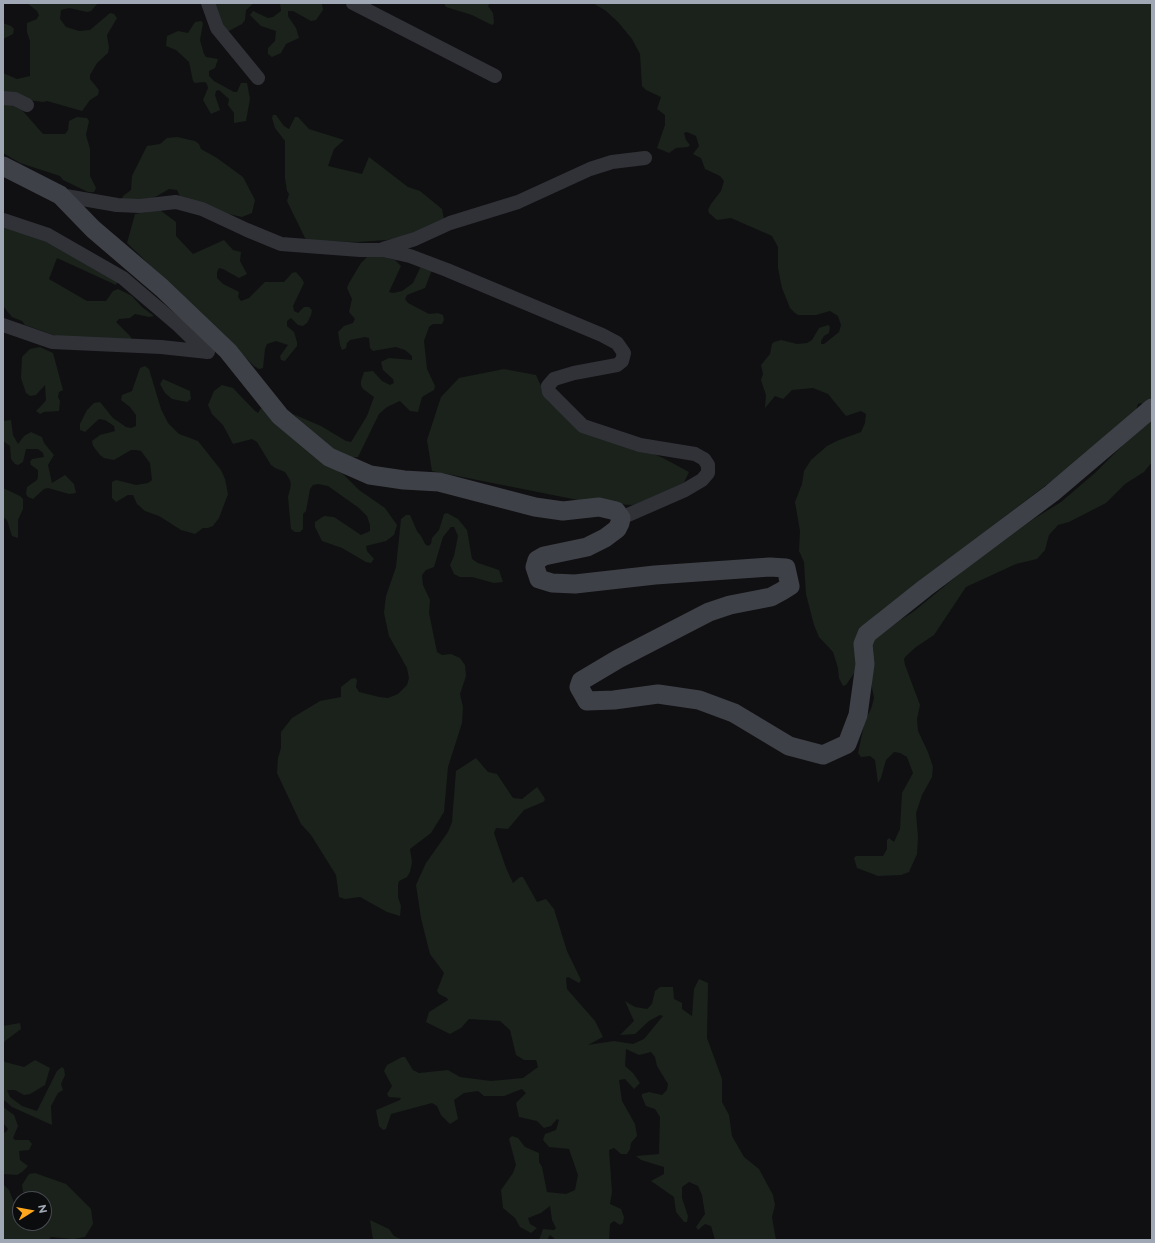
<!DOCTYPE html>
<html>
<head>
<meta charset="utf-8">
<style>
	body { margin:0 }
	#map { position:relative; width:1155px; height:1243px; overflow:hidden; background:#101012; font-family:Montserrat,sans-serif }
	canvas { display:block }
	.frame { position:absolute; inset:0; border:4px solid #a0a7b5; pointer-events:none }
	.north { position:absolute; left:12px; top:1191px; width:40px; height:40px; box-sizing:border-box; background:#0b0c0d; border:1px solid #474a50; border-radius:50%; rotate:79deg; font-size:11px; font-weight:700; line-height:16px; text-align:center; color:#a0a7b5 }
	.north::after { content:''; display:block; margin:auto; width:14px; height:18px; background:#ffa71c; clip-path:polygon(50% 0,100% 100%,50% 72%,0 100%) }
</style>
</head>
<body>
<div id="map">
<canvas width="1155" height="1243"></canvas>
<div class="frame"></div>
<div class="north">N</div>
</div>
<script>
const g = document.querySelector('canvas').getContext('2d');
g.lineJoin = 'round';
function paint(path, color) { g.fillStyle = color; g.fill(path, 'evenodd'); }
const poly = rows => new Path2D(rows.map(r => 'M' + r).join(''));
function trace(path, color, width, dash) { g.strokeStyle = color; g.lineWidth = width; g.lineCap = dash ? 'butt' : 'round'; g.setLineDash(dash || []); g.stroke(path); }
paint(poly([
	[27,3,98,3,91,11,87,12,69,8,61,10,60,19,66,27,79,31,90,30,110,13,114,14,117,18,107,35,109,48,108,53,97,63,90,75,90,79,99,90,98,95,90,100,82,111,47,101,43,102,3,97,3,73,17,79,30,76,30,41,27,32,27,23,37,19,39,15,37,11],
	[213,3,254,3,246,10,245,20,242,24,229,31,224,29],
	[280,3,319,3,322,4,323,10,316,20,311,21,293,11,288,11,288,16,296,28,299,38,286,44,281,53,272,57,268,54,268,48,275,41,276,31,261,26,250,15,253,11,268,18,273,17,281,11],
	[444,3,490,3,488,6,493,13,494,23,492,25,472,15,446,7],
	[593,3,1152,3,1152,400,1143,406,1141,403,1138,404,1136,410,1058,476,878,613,869,622,855,672,846,685,843,686,839,678,838,668,833,652,819,637,814,625,806,594,804,562,799,551,800,531,795,502,802,484,804,471,811,460,827,446,839,440,861,432,865,423,866,414,861,411,846,416,828,394,813,388,792,390,783,399,775,396,765,408,766,395,761,380,763,374,761,365,770,354,772,344,774,342,781,340,797,344,807,343,812,340,819,328,828,325,830,327,829,333,824,336,821,341,821,344,824,344,839,332,841,325,838,316,830,311,816,315,798,315,795,313,790,308,782,288,778,268,778,247,772,236,731,218,717,220,709,213,708,210,711,204,721,191,724,181,720,176,705,169,701,158,693,154,699,146,696,136,687,132,684,133,686,140,690,145,688,147,676,148,669,153,657,148,665,125,665,115,657,109,661,97,646,90,642,86,640,54,632,39,618,22,606,11],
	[201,21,203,23,200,40,204,54,206,57,218,59,215,68,209,71,209,76,214,81,234,92,237,92,241,83,247,83,250,99,246,121,234,123,234,113,228,105,229,99,219,90,216,91,215,95,220,110,211,114,203,100,208,88,207,84,205,82,195,83,193,81,189,62,176,50,166,46,167,36,178,31,188,33,195,22],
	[3,23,11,26,14,29,13,34,3,39],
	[3,101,22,110,43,134,65,134,68,130,69,121,77,117,87,118,89,121,86,135,90,149,90,176,96,188,94,192,88,192,63,180,60,176,20,163,3,153],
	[273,115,276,115,284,126,289,129,295,117,298,117,309,129,344,140,334,149,328,166,362,174,369,157,408,187,420,191,442,209,444,219,411,236,387,240,358,242,310,241,305,238,287,201,289,194,287,191,285,178,285,141,275,128,272,118],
	[177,137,195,141,199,144,201,149,217,158,243,177,255,200,252,213,242,217,224,213,180,196,177,190,169,189,157,196,143,202,122,200,123,196,131,190,132,176,147,146,160,144,167,138],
	[160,210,176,222,176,236,193,254,224,240,233,250,241,252,240,261,247,274,239,278,223,269,219,268,217,272,217,278,223,284,239,292,238,297,241,301,249,298,265,282,284,282,292,273,296,272,302,279,304,283,293,306,294,311,298,313,304,307,309,307,312,310,311,315,307,323,303,326,298,325,291,318,287,321,287,326,294,332,297,342,297,346,285,361,281,360,280,356,288,345,276,341,267,344,265,349,263,368,259,369,254,366,127,243,135,214],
	[3,225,46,240,118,280,116,285,57,258,49,279,87,301,106,301,113,291,118,289,132,296,142,307,154,316,149,317,135,314,130,318,119,319,116,322,131,337,131,344,68,340,25,325,22,321,12,317,3,306],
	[376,255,395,260,401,266,389,292,393,293,402,291,413,283,421,266,432,270,425,288,407,295,405,299,408,303,429,314,438,313,443,315,444,320,442,324,433,324,429,327,424,341,427,369,435,386,434,390,422,397,418,412,410,411,400,401,387,407,379,414,358,457,349,457,332,449,293,414,321,426,346,441,351,442,367,416,374,397,363,389,361,385,361,381,364,372,373,371,382,381,390,385,394,383,393,379,383,370,381,362,389,358,412,360,412,356,405,350,396,347,373,351,370,348,369,338,365,337,350,340,347,343,346,348,342,350,340,345,338,332,344,326,353,323,355,319,349,312,352,299,347,288,349,283,361,263,367,257],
	[40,347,53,353,63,390,59,392,58,397,60,401,59,411,44,412,40,414,36,411,43,404,46,400,45,385,36,395,30,396,26,393,21,378,22,357,30,349],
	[145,366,149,369,161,409,168,423,179,434,198,441,221,470,225,479,228,494,219,518,213,526,208,528,203,528,195,534,181,530,159,516,145,511,137,504,133,495,128,495,116,502,112,498,112,482,116,480,136,485,148,483,152,480,150,463,141,451,136,450,131,450,114,460,104,458,100,455,93,446,92,441,100,435,115,431,114,426,105,420,99,419,85,432,80,430,80,424,87,410,94,403,100,402,113,418,126,427,131,428,136,426,136,415,130,407,121,400,122,395,132,391,140,368],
	[504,369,536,375,548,401,578,427,632,444,663,458,689,472,680,491,632,505,593,503,432,471,427,440,441,397,459,378],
	[163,379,190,391,191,399,187,402,172,399,165,393,160,384],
	[222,385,233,388,254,410,258,413,261,408,265,410,310,452,344,475,359,490,385,508,397,525,394,535,386,541,366,546,367,551,374,559,371,563,366,562,342,548,322,541,315,527,315,522,324,516,334,517,361,535,370,531,370,525,367,516,359,508,328,486,318,484,313,485,310,489,306,511,303,514,303,529,300,532,295,532,291,529,288,497,291,485,290,480,285,472,275,468,271,465,257,442,252,439,233,444,223,425,212,414,208,405,214,391],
	[1152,416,1152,462,1144,472,1125,484,1106,503,1069,522,1058,525,1049,535,1045,550,1037,559,1016,564,966,587,934,635,916,647,906,656,904,659,905,665,920,705,917,719,918,731,928,752,933,767,932,777,922,795,916,813,918,837,917,854,909,872,901,875,878,876,857,868,854,858,856,856,883,856,887,849,887,840,889,838,894,842,900,829,902,793,913,773,907,757,900,753,894,752,886,760,881,778,878,783,875,760,870,756,861,757,858,753,865,720,871,709,874,698,870,677,870,643,880,633,913,612,964,570,1032,520,1061,502,1096,472],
	[11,420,13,435,18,444,24,436,31,432,42,437,44,443,54,455,48,465,52,483,65,475,74,484,76,493,69,494,48,488,44,489,33,499,28,497,26,494,27,487,37,480,38,477,38,470,31,465,30,462,32,459,44,457,43,453,38,449,26,449,23,462,18,465,15,464,11,459,10,446,3,441,3,421],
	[3,488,20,496,23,499,23,509,18,520,18,538,12,536,7,520,3,517],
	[447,513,458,519,467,530,472,559,478,563,499,570,503,582,494,583,472,577,460,577,454,574,450,565,454,556,458,536,454,527,451,527,443,537,434,567,426,570,422,575,423,585,430,600,429,613,437,652,442,655,451,654,460,658,465,665,466,676,460,694,463,707,462,723,448,767,444,812,431,833,410,849,412,862,410,872,407,877,399,881,398,885,398,897,401,906,400,916,387,912,360,897,345,899,339,897,336,875,311,835,301,824,277,773,278,758,281,748,281,732,292,718,320,701,341,697,341,687,351,679,355,678,357,680,356,687,359,692,379,697,388,698,398,694,407,685,409,678,407,668,389,636,384,613,386,596,396,567,401,519,406,515,410,515,417,531,421,536,425,544,428,546,431,544,432,538,439,530,444,514],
	[476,758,488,772,497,774,513,798,522,799,537,787,544,797,545,800,543,802,524,810,508,829,496,828,494,833,506,868,513,883,520,877,523,877,537,902,546,899,554,909,567,951,581,980,579,983,568,977,566,978,567,989,595,1021,603,1037,588,1045,614,1041,633,1044,644,1039,663,1016,660,1015,649,1021,635,1034,620,1035,634,1021,625,1001,635,1007,647,1009,652,1004,655,991,660,987,673,987,674,999,682,1003,682,1009,692,1016,694,989,699,979,708,983,707,1038,722,1079,722,1102,729,1115,732,1136,744,1157,759,1169,773,1195,775,1205,772,1217,776,1240,715,1240,711,1226,705,1224,698,1230,696,1227,705,1214,702,1195,698,1186,689,1182,682,1187,682,1198,688,1216,687,1222,684,1222,676,1212,674,1197,651,1181,664,1174,664,1167,641,1160,636,1156,659,1154,660,1117,655,1109,646,1106,642,1097,642,1094,649,1092,662,1095,667,1090,668,1084,657,1066,655,1057,651,1052,639,1055,626,1049,625,1066,633,1073,640,1083,634,1089,625,1079,619,1080,622,1101,635,1124,637,1136,631,1143,630,1149,627,1154,621,1154,614,1148,609,1150,612,1192,610,1204,621,1209,624,1217,623,1223,620,1225,614,1221,610,1224,609,1240,556,1240,550,1235,547,1240,539,1240,543,1229,554,1230,556,1228,552,1220,550,1206,541,1213,528,1218,530,1224,537,1228,531,1233,520,1227,515,1218,503,1208,501,1190,513,1173,516,1165,509,1139,512,1136,518,1138,525,1147,539,1153,539,1162,542,1167,547,1192,566,1194,575,1190,578,1175,569,1149,549,1147,543,1140,545,1134,556,1130,559,1120,557,1119,551,1126,544,1128,537,1121,519,1117,516,1103,526,1093,522,1089,504,1096,484,1096,478,1091,464,1093,454,1100,458,1119,450,1124,441,1115,437,1106,432,1103,391,1114,386,1129,383,1130,379,1126,376,1110,400,1100,401,1098,389,1097,387,1094,392,1086,384,1071,387,1065,402,1057,405,1057,413,1070,419,1073,448,1070,460,1077,491,1081,523,1078,538,1067,536,1060,524,1060,516,1055,510,1030,500,1021,469,1019,461,1028,450,1034,426,1022,429,1012,448,1000,447,998,439,994,437,991,444,973,430,954,421,918,416,885,426,863,448,832,452,822,456,771],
	[20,1023,21,1029,5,1041,3,1045,3,1026],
	[3,1058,5,1062,24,1067,35,1060,50,1068,45,1085,30,1094,24,1095,15,1090,7,1090,10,1097,22,1106,37,1111,57,1071,62,1067,64,1069,65,1075,61,1084,63,1090,58,1093,51,1106,52,1125,12,1107,4,1100],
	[3,1107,14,1115,18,1126,13,1138,15,1140,29,1140,32,1144,29,1150,19,1151,20,1160,28,1166,22,1172,17,1175,3,1174,3,1133,6,1132,8,1129,3,1123],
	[35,1173,66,1184,91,1209,93,1224,85,1237,73,1239,51,1237,48,1240,3,1240,3,1184,9,1190,15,1205,13,1207,16,1209,20,1207,20,1223,44,1223,44,1199,31,1199,29,1194,23,1192,22,1185,29,1174],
	[370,1220,389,1229,394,1236,403,1240,373,1240]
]), '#1a221b');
trace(poly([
	[208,3,217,28,258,78],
	[353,3,495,76],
	[3,98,15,99,27,105],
	[60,195,117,205,140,206,176,202,202,209,247,230,281,244,360,250,383,250,410,256,447,270,602,335,617,343,624,353,622,361,617,365,574,373,554,379,548,386,549,392,583,426,640,445,695,454,704,459,708,465,708,473,702,480,685,490,621,518],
	[3,220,48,235,123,278,178,325,206,352],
	[383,249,415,239,450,223,518,202,590,169,612,162,645,158],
	[3,325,52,342,161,347,208,352]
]), '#313238', 14);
trace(poly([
	[3,166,60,195,93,229,162,288,228,351,280,416,329,457,370,475,404,480,439,482,535,507,563,511,599,507,616,511,621,518,620,523,617,529,605,538,587,547,544,556,537,560,535,567,539,579,552,583,575,584,655,575,770,567,786,568,790,586,782,591,771,597,730,605,709,612,618,659,581,681,579,687,587,701,614,700,658,694,699,700,734,713,789,746,823,755,847,744,858,715,865,664,863,644,867,634,925,588,1052,493,1152,408]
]), '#3f4148', 19);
</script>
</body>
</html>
